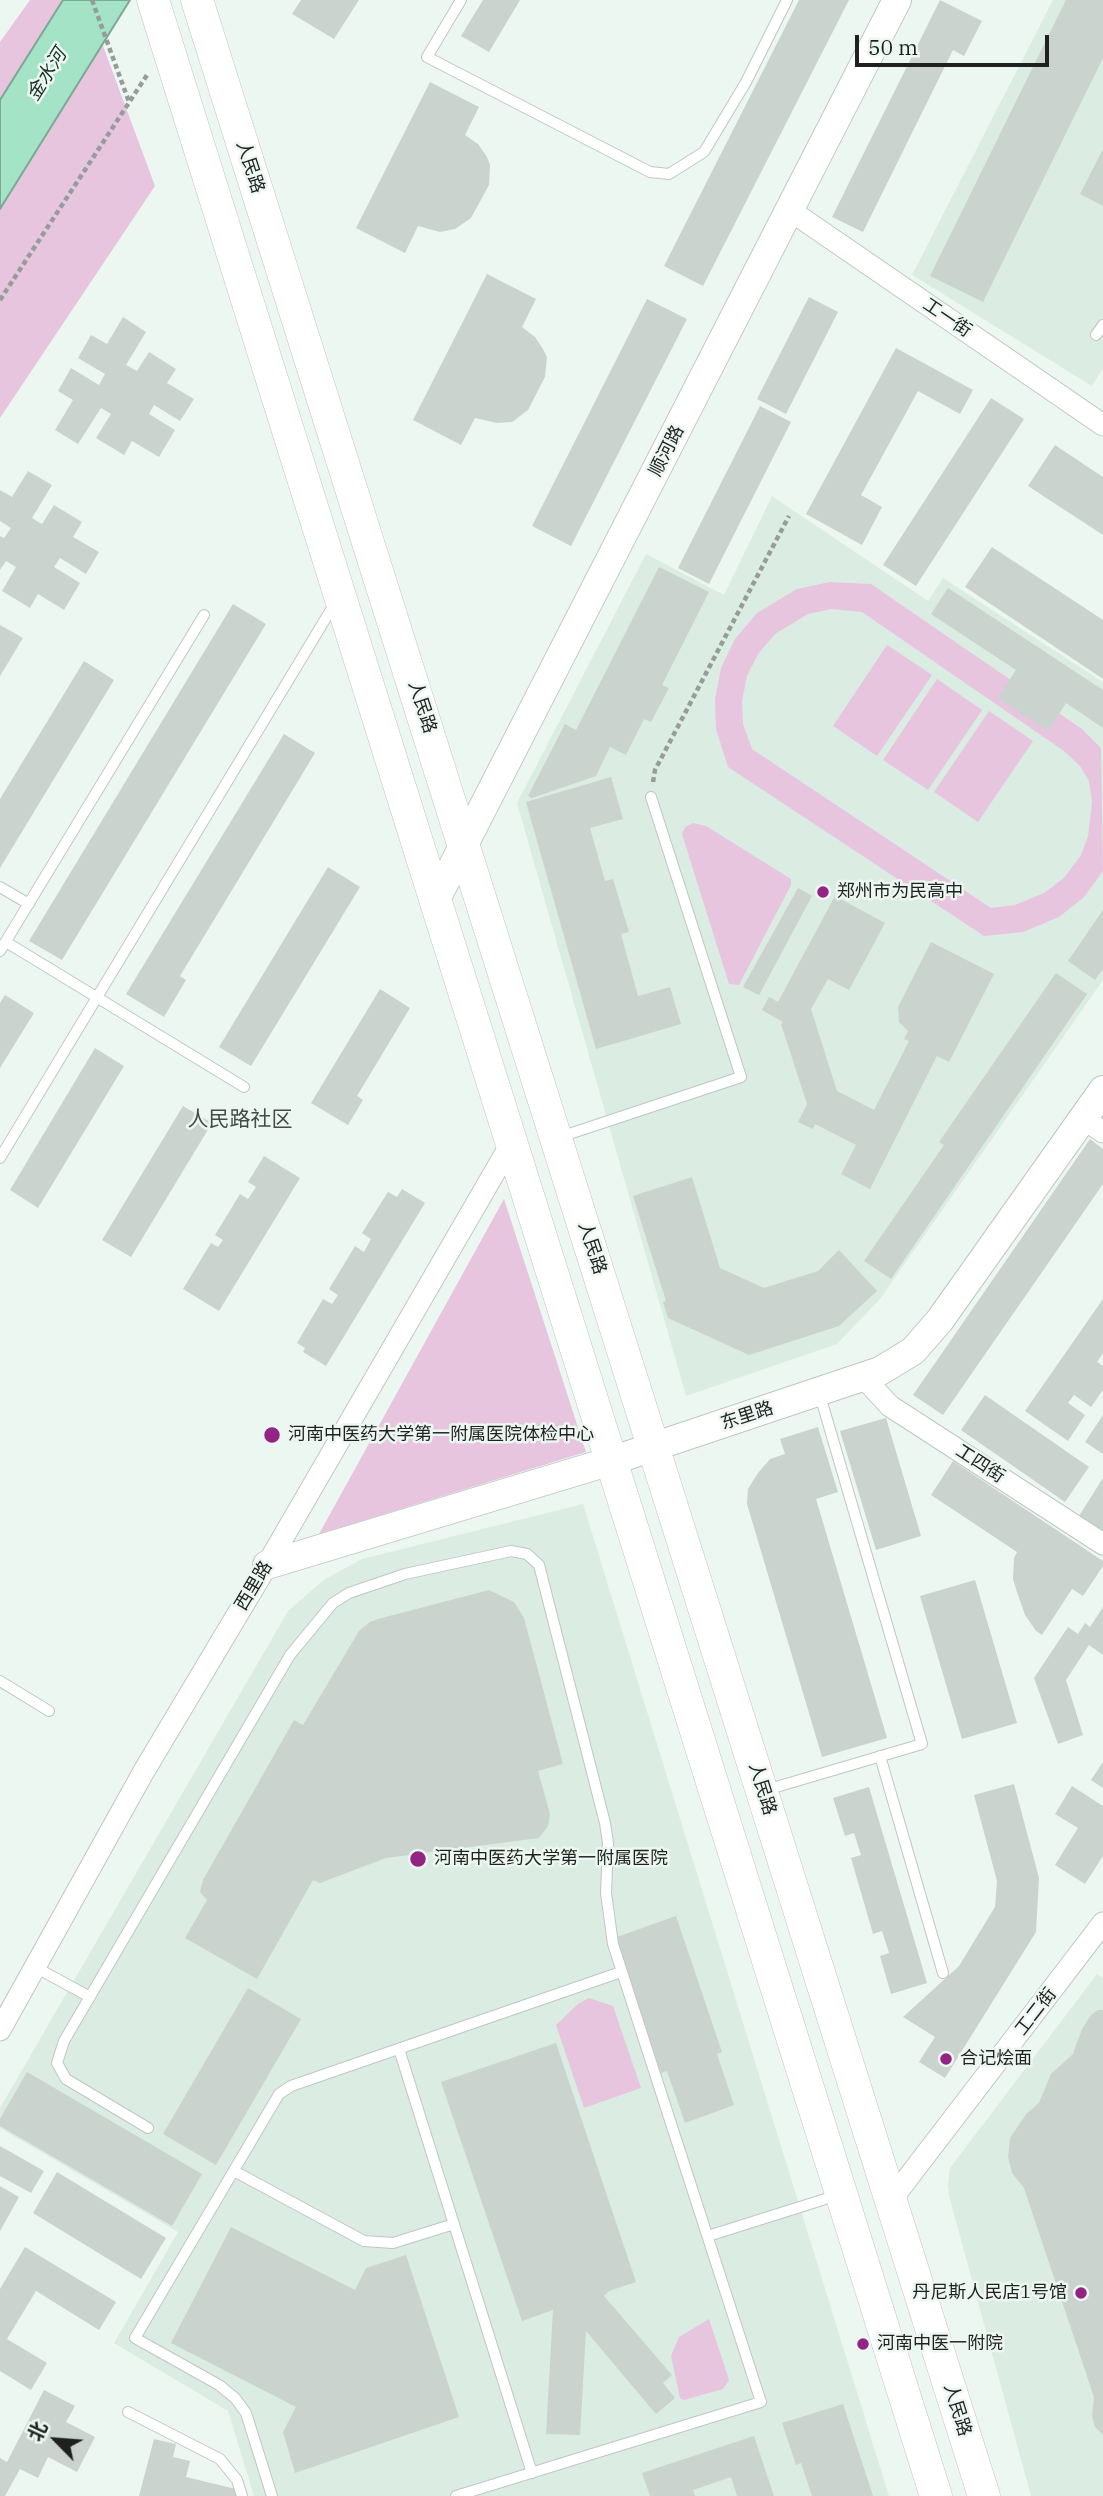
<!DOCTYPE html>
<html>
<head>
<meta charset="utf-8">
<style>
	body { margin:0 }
	#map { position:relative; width:1103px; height:2496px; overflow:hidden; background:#edf7f2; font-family:"IBM Plex Serif","Noto Sans SC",serif }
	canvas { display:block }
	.north { position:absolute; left:21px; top:2405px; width:70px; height:70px; -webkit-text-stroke:5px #edf7f2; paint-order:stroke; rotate:295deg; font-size:19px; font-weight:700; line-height:28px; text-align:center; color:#1e2120 }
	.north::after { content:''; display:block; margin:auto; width:24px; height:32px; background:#1e2120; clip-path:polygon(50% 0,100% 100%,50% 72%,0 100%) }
	.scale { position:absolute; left:855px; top:35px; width:194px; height:32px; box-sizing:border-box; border:4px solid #1e2120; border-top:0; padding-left:9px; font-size:21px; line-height:24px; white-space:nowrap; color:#1e2120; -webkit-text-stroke:5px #edf7f2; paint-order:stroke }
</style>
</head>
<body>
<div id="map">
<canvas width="1103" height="2496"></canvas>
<div class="north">北</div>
<div class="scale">50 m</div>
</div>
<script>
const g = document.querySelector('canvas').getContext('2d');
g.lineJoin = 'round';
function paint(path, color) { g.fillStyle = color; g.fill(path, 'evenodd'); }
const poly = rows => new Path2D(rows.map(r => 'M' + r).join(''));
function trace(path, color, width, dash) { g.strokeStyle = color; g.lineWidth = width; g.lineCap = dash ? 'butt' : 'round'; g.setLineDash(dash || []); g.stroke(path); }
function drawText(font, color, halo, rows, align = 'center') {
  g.font = font + ' "IBM Plex Serif","Noto Sans SC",serif'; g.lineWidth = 5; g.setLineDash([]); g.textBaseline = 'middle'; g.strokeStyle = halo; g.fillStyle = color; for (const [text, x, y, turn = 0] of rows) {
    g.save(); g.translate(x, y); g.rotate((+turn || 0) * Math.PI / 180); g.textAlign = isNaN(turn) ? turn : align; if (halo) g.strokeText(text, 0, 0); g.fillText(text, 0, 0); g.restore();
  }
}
paint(poly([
	[1053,0,1103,0,1103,368,1092,386,912,275],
	[772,496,928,601,943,578,1103,682,1103,980,880,1299,837,1344,686,1396,517,803,646,554,724,595],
	[583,1504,889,2496,254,2496,228,2411,114,2343,178,2232,0,2128,0,2108,288,1611,325,1579,362,1559],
	[1097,1974,1103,1978,1103,2496,1031,2496,949,2196,948,2184,950,2168]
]), '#dbece3');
paint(poly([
	[30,0,86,0,155,186,0,418,0,42],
	[830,582,871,584,1082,729,1101,748,1103,871,1084,897,1059,917,1023,932,984,936,728,767,716,729,715,699,721,668,735,639,757,613,797,589],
	[832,609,862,612,1064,751,1080,766,1089,781,1092,802,1088,836,1081,855,1064,878,1044,893,1015,905,991,908,752,749,743,724,742,701,747,676,758,654,775,634,808,614],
	[887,645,932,675,877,756,833,726],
	[937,679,982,710,928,790,883,760],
	[989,711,1033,741,978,822,934,792],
	[693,823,706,826,791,879,791,885,739,985,729,984,682,834,685,827],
	[504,1199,586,1452,319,1534],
	[589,1998,613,2006,641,2088,584,2108,556,2025,578,2004],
	[709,2319,729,2380,723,2389,684,2400,680,2398,671,2356,679,2337]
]), '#e7c5df');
const water = poly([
	[63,0,130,0,0,209,0,100,63,0]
]);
paint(water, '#a4e3c5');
trace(water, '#7ca994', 2);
paint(poly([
	[301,0,359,0,334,39,292,14],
	[483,0,520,0,489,52,461,36],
	[799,0,849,0,703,286,664,266],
	[940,0,982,21,964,56,953,50,863,232,832,217],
	[1066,0,1103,0,1103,58,983,302,930,276],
	[430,82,479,107,465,135,478,144,487,157,490,165,489,185,471,218,455,229,440,232,418,226,405,253,356,228],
	[1103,149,1103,206,1080,194],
	[487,274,536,299,522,327,535,337,543,349,547,357,545,377,528,410,512,422,497,423,475,418,461,445,413,420],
	[809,297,838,312,786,414,757,399],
	[647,299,687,319,571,546,532,526],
	[123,317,146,332,126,365,137,371,149,352,176,369,167,383,194,399,180,421,154,405,149,414,175,430,159,457,132,441,124,455,96,438,111,414,101,408,78,444,55,430,73,400,58,391,71,368,99,385,105,374,78,358,91,335,107,344],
	[896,348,973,390,960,414,918,391,861,495,882,507,862,545,806,514],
	[991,398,1024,419,916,586,883,565],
	[760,406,791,422,709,584,678,568],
	[1055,445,1103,477,1103,535,1028,486],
	[28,471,52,485,32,518,42,524,54,505,82,522,73,537,99,552,86,574,60,558,54,567,80,583,64,610,38,594,30,608,2,591,16,567,6,561,0,570,0,536,4,538,11,528,0,521,0,490,12,497],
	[992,547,1103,620,1103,679,965,587],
	[659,567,709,592,662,685,669,688,651,722,644,719,626,755,610,747,596,776,532,798,528,796,565,724,576,730],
	[948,588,1103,690,1103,728,1066,703,1048,731,998,698,1016,670,931,614],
	[233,604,266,624,62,960,29,941],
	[0,625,23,638,0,676],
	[84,661,114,680,0,868,0,799],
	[284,734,315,753,180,976,186,980,164,1017,126,994],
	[611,777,623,819,590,828,605,881,613,879,629,932,621,934,638,996,670,987,681,1024,596,1049,526,802],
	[328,867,360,887,251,1066,219,1047],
	[798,888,812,896,759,995,743,987],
	[835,896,885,923,849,990,828,979,811,1009,837,1091,874,1110,909,1041,904,1039,908,1031,899,1022,898,1007,931,942,994,974,949,1062,937,1056,870,1189,841,1174,856,1145,815,1124,813,1129,798,1122,807,1104,781,1024,783,1022,762,1010,769,997,778,1002],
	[1103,910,1103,969,1095,980,1068,961],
	[1056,973,1087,994,891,1279,864,1261,944,1145,939,1142],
	[380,989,410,1008,357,1096,363,1100,348,1125,311,1103],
	[5,995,34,1013,0,1068,0,1003],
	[95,1048,124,1066,38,1208,10,1190],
	[183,1106,212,1123,131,1257,102,1240],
	[1090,1139,1103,1149,1103,1184,943,1415,913,1395],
	[264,1156,300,1178,219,1311,183,1289,211,1243,218,1247,223,1240,215,1235,240,1194,248,1199,256,1187,248,1182],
	[692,1177,720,1268,764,1288,818,1271,839,1250,877,1291,839,1326,749,1355,668,1318,663,1302,666,1301,633,1196],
	[402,1189,425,1203,326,1366,303,1352,305,1348,297,1343,323,1299,332,1304,338,1295,329,1289,355,1246,364,1252,371,1239,362,1233,388,1192,397,1197],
	[1103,1299,1103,1353,1097,1362,1103,1366,1103,1390,1091,1407,1074,1395,1068,1403,1085,1415,1068,1441,1025,1411],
	[985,1395,1089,1467,1065,1502,961,1430],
	[1103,1415,1103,1454,1085,1442],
	[886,1418,921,1536,876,1550,840,1431],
	[818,1427,838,1492,816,1499,887,1738,822,1757,747,1504,748,1489,758,1473,770,1459,785,1454,780,1439],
	[953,1461,1103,1561,1103,1566,1083,1596,1072,1589,1042,1635,1036,1631,1025,1615,1017,1592,1013,1579,1014,1558,1017,1552,931,1495],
	[1103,1478,1103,1532,1079,1516],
	[975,1580,1017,1723,962,1739,920,1596],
	[489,1590,514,1602,524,1618,563,1764,538,1771,550,1814,548,1826,539,1838,386,1858,320,1883,313,1880,257,1979,185,1938,207,1900,200,1892,203,1880,294,1720,303,1725,359,1631,370,1622,378,1619],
	[1103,1607,1103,1655,1089,1645,1066,1680,1083,1735,1058,1744,1034,1678,1068,1627,1078,1634,1085,1623,1090,1627],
	[1103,1762,1103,1788,1091,1780],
	[1014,1784,1039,1878,1036,1932,945,2078,919,2062,935,2037,903,2017,959,1966,995,1907,997,1881,974,1795],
	[1072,1786,1103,1806,1103,1856,1085,1884,1055,1865,1078,1828,1055,1814],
	[869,1787,927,1983,891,1994,880,1956,889,1953,882,1931,873,1934,851,1858,861,1855,854,1833,845,1836,833,1798],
	[676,1916,722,2052,717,2054,734,2105,685,2123,667,2071,661,2073,614,1938],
	[248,1988,301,2019,216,2165,163,2134],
	[1098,2010,1103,2010,1103,2435,1095,2427,1092,2417,1094,2397,1024,2188,1012,2173,1008,2157,1010,2138,1027,2113,1039,2103,1051,2074,1073,2054,1082,2029,1091,2015],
	[556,2043,636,2282,609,2291,604,2296,672,2375,663,2383,675,2398,656,2414,586,2331,580,2435,546,2434,553,2310,522,2321,441,2082],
	[27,2072,202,2174,172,2226,0,2126,0,2119],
	[0,2146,44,2171,31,2193,0,2176],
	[57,2172,166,2238,141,2279,33,2213],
	[0,2186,19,2197,0,2231],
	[231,2227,355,2290,366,2268,406,2255,459,2417,295,2473,283,2432,296,2407,171,2343],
	[25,2247,116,2302,99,2330,36,2291,7,2339,47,2363,31,2390,0,2371,0,2289],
	[44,2390,75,2406,66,2422,95,2437,77,2472,48,2457,38,2478,20,2469,5,2496,0,2496,0,2458,7,2462],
	[843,2404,873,2496,812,2496,801,2463,796,2465,782,2423],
	[754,2436,774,2496,737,2496,731,2477,693,2490,695,2496,650,2496,642,2473],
	[154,2439,176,2444,173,2457,190,2461,186,2477,240,2490,238,2496,139,2496]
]), '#cad3ce');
const lane = poly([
	[461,0,427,57,650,172,669,174,704,152,746,82,787,0],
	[1096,335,1103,325],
	[0,887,29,904],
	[6,942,244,1087],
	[0,951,204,615],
	[560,1137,741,1077,651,797],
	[0,1158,335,603],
	[0,1681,49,1711],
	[880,1756,943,1973],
	[766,1790,922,1744,819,1392],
	[35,1967,90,1997],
	[399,2049,532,2473],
	[148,2128,66,2079,57,2063,64,2041,290,1655,333,1603,349,1593,405,1574,511,1551,527,1554,539,1565,605,1823,608,1843,606,1893,613,1944,761,2402,456,2496],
	[234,2171,364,2241,393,2243,454,2224],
	[708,2236,838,2195],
	[128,2412,220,2459,237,2480,242,2496],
	[272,2496,246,2413,235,2398,219,2385,135,2338,279,2094,291,2086,621,1972]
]);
const street = poly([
	[791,211,1103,425],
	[1084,1119,1103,1132],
	[863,1377,890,1406,1103,1544],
	[0,2030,144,1771,267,1565,511,1144],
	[891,2200,1103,1923]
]);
const secondary = poly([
	[435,901,897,0],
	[267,1565,611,1461,880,1371,913,1351,940,1320,1103,1090]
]);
const primary = poly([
	[153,0,936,2496],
	[197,0,984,2496]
]);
trace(lane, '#bec7c2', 12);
trace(street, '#bec7c2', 23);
trace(secondary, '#bec7c2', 30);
trace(primary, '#bec7c2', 33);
trace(poly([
	[92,0,129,102],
	[0,300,147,75],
	[653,782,655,770,789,516]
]), '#959c99', 4.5, [5, 3.5]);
trace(lane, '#fff', 10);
trace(street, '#fff', 21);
trace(secondary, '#fff', 28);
trace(primary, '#fff', 32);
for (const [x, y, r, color] of [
	[823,892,7,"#932384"],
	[272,1435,9,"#932384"],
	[418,1859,9,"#932384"],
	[946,2059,7,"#932384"],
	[1081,2293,7,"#932384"],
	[863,2344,7,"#932384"]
]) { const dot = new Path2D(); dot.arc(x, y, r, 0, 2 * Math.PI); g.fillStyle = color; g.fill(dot); trace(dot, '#edf7f2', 2.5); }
drawText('18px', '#1e2120', '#edf7f2', [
	["人民路",250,167,72],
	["工一街",947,318,34],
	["顺河路",667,451,-63],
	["人民路",422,707,72],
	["人民路",592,1248,72],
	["东里路",747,1416,-18],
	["工四街",980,1464,33],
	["西里路",254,1586,-59],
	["人民路",762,1789,73],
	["工二街",1036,2012,-52],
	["人民路",957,2410,73]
]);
drawText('18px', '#1e2120', '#edf7f2', [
	["郑州市为民高中",837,892],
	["河南中医药大学第一附属医院体检中心",288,1435],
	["河南中医药大学第一附属医院",434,1859],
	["合记烩面",960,2059],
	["丹尼斯人民店1号馆",1067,2293,"right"],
	["河南中医一附院",877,2344]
], 'left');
drawText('italic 19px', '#143125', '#edf7f2', [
	["金水河",47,75,-58]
]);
drawText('21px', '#444c48', '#edf7f2', [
	["人民路社区",240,1120]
]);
</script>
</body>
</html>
